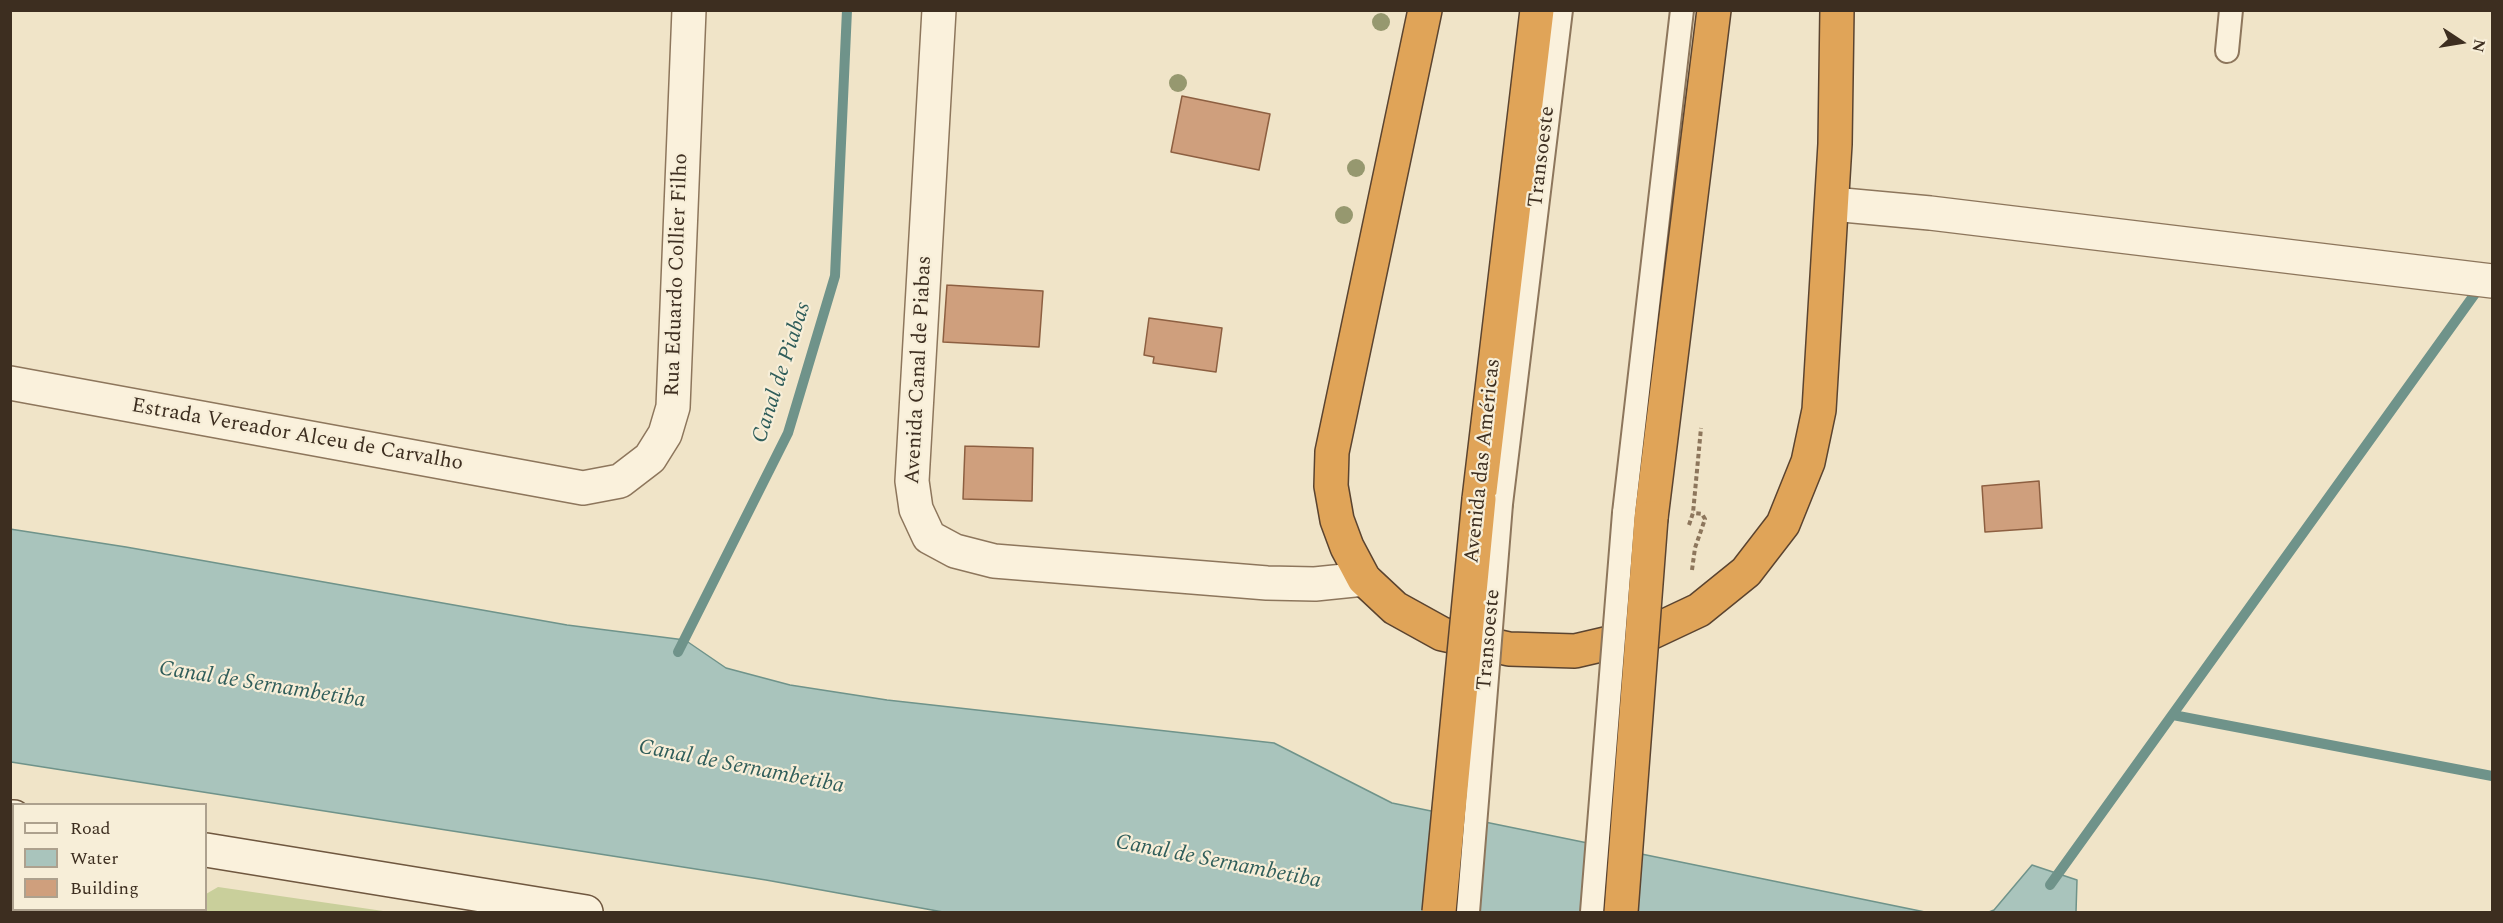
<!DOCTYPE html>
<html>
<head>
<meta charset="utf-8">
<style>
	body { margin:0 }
	#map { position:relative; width:2503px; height:923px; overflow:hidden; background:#f0e4c8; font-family:Spectral,serif }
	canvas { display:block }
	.frame { position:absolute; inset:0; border:12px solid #3d2e20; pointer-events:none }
	.legend { position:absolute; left:12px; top:803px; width:195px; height:108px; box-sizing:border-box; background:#f7eed8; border:2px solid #ada18e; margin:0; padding:8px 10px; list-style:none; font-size:18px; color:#3d2e20 }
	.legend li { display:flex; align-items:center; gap:12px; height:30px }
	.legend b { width:30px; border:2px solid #ada18e }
	.north { position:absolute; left:2431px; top:12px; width:60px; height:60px; -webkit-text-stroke:4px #f7eed8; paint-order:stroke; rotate:102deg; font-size:16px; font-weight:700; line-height:24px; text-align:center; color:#3d2e20 }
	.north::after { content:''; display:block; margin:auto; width:21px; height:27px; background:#3d2e20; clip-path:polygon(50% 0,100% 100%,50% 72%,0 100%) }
</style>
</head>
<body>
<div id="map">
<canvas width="2503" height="923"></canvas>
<div class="frame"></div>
<ul class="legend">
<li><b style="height:8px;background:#faf1dc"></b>Road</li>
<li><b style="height:16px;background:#a9c4bc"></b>Water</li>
<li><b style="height:16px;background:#cf9f7d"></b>Building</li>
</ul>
<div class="north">N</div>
</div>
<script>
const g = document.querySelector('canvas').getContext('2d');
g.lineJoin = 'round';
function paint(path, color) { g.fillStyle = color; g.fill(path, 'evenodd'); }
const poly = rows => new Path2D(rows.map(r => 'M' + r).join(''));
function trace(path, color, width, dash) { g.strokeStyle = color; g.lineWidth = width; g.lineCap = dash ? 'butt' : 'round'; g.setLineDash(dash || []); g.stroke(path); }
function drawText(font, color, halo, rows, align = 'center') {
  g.font = font + ' Spectral,serif'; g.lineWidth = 4.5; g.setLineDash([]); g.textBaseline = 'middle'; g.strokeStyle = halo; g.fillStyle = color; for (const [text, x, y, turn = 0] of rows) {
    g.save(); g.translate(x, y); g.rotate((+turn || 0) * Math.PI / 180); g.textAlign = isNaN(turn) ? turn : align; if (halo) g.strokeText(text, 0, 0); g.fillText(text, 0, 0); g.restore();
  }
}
paint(poly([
	[218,887,390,912,176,912,179,910,206,910,206,894]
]), '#c9cf9b');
const water = poly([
	[10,529,126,547,567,625,685,640,726,668,790,685,887,700,1274,743,1392,803,1925,912,943,912,766,880,11,762,10,529],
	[2032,865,2077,880,2076,912,1989,912,1994,910,2032,865]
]);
paint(water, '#a9c4bc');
trace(water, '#6f938a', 1.5);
trace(poly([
	[678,652,788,433,835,276,847,10],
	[2173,715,2492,776],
	[2050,885,2482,284]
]), '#6f938a', 10);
const building = poly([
	[1182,96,1270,114,1259,170,1171,152,1182,96],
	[947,285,1043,291,1039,347,943,342,947,285],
	[1149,318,1222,328,1216,372,1153,363,1154,357,1144,355,1149,318],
	[965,446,1033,448,1032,501,963,499,965,446],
	[2039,481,2042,528,1985,532,1982,486,2039,481]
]);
paint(building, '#cf9f7d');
trace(building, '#8d5f41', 1.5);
const lane = poly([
	[2227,51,2231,10],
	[1501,504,1561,10],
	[1624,513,1682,10]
]);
const street = poly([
	[939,10,912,481,916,509,929,537,955,551,994,561,1267,583,1315,584,1364,579],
	[1832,204,1930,213,2492,281],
	[10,383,583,488,620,481,650,458,665,434,673,407,689,10]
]);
const secondary = poly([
	[10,817,14,817],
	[206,850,586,912],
	[121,910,122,912]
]);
const highway = poly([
	[1425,10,1332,452,1331,486,1337,520,1347,547,1364,579,1395,608,1442,634,1509,649,1575,651,1648,634,1699,610,1746,572,1783,524,1808,462,1819,410,1835,144,1837,10],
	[1479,499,1537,10],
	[1651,518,1714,10]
]);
trace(lane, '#8d765c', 26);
trace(street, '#8d765c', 36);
trace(secondary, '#6f573f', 36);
trace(highway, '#5b4430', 36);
trace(poly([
	[1689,525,1693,513,1701,428],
	[1692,570,1695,548,1705,519,1702,514,1693,513]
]), '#8d765c', 4, [4.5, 3]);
trace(lane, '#faf1dc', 22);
trace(street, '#faf1dc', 33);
trace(secondary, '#faf1dc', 33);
trace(highway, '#e0a458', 33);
const laneBridge = poly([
	[1468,912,1501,504],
	[1592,912,1624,513]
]);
const highwayBridge = poly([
	[1439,912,1479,499],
	[1621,912,1651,518]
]);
trace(laneBridge, '#8d765c', 26, []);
trace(highwayBridge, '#5b4430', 36, []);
trace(laneBridge, '#faf1dc', 22);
trace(highwayBridge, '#e0a458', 33);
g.fillStyle = '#96986f';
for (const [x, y] of [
	[1381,22],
	[1178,83],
	[1356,168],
	[1344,215]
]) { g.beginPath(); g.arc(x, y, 9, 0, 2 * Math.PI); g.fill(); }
drawText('21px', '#3d2e20', '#f7eed8', [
	["Transoeste",1543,157,-83],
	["Rua Eduardo Collier Filho",678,275,-88],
	["Avenida Canal de Piabas",920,370,-87],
	["Estrada Vereador Alceu de Carvalho",297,436,10],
	["Avenida das Américas",1484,461,-84],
	["Transoeste",1490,640,-85]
]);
drawText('italic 22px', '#2f5d5a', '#f7eed8', [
	["Canal de Piabas",783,373,-72],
	["Canal de Sernambetiba",262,686,9],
	["Canal de Sernambetiba",741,768,11],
	["Canal de Sernambetiba",1218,863,11]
]);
</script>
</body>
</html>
